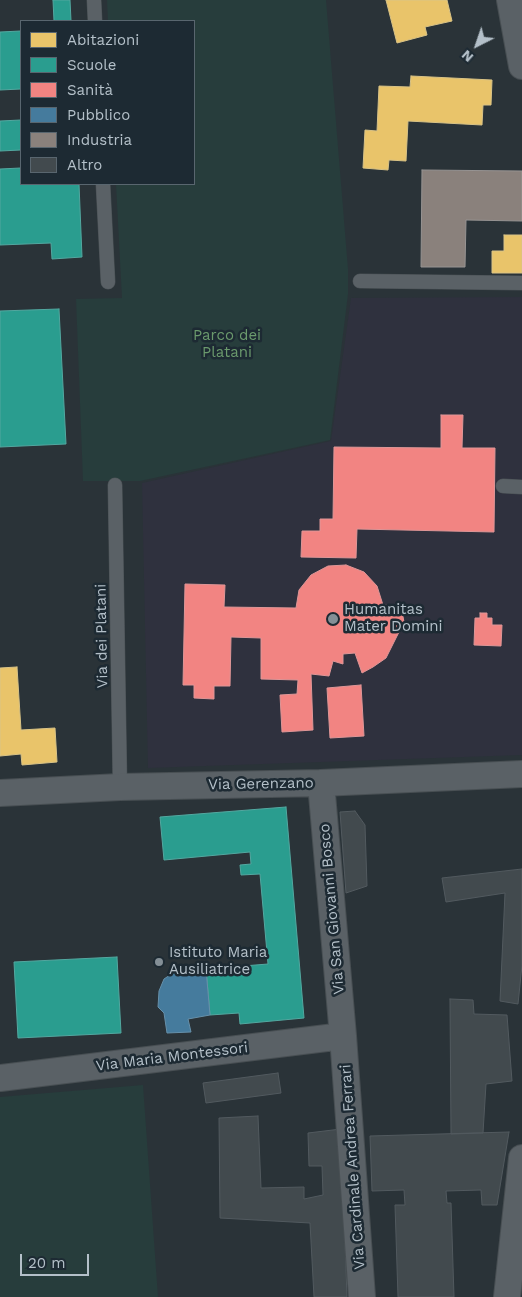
<!DOCTYPE html>
<html>
<head>
<meta charset="utf-8">
<style>
	body { margin:0 }
	#map { position:relative; width:522px; height:1297px; overflow:hidden; background:#2a3338; font-family:"Work Sans",sans-serif }
	canvas { display:block }
	.legend { position:absolute; left:20px; top:20px; width:175px; height:165px; box-sizing:border-box; background:#1d2a33; border:1px solid #59666f; margin:0; padding:6px 9px; list-style:none; font-size:15px; color:#b4c0c9 }
	.legend li { display:flex; align-items:center; gap:10px; height:25px }
	.legend b { width:25px; border:1px solid #59666f }
	.north { position:absolute; left:452px; top:20px; width:50px; height:50px; -webkit-text-stroke:4px #1d2a33; paint-order:stroke; rotate:221deg; font-size:14px; font-weight:700; line-height:20px; text-align:center; color:#b4c0c9 }
	.north::after { content:''; display:block; margin:auto; width:18px; height:22px; background:#b4c0c9; clip-path:polygon(50% 0,100% 100%,50% 72%,0 100%) }
	.scale { position:absolute; left:20px; top:1254px; width:69px; height:22px; box-sizing:border-box; border:2px solid #b4c0c9; border-top:0; padding-left:6px; font-size:15px; line-height:18px; white-space:nowrap; color:#b4c0c9; -webkit-text-stroke:4px #1d2a33; paint-order:stroke }
</style>
</head>
<body>
<div id="map">
<canvas width="522" height="1297"></canvas>
<ul class="legend">
<li><b style="height:14px;background:#e9c46a"></b>Abitazioni</li>
<li><b style="height:14px;background:#2a9d8f"></b>Scuole</li>
<li><b style="height:14px;background:#f28482"></b>Sanità</li>
<li><b style="height:14px;background:#457b9d"></b>Pubblico</li>
<li><b style="height:14px;background:#8a817c"></b>Industria</li>
<li><b style="height:14px;background:#424a4e"></b>Altro</li>
</ul>
<div class="north">N</div>
<div class="scale">20 m</div>
</div>
<script>
const g = document.querySelector('canvas').getContext('2d');
g.lineJoin = 'round';
function paint(path, color) { g.fillStyle = color; g.fill(path, 'evenodd'); }
const poly = rows => new Path2D(rows.map(r => 'M' + r).join(''));
function trace(path, color, width, dash) { g.strokeStyle = color; g.lineWidth = width; g.lineCap = dash ? 'butt' : 'round'; g.setLineDash(dash || []); g.stroke(path); }
function drawText(font, color, halo, rows, align = 'center') {
  g.font = font + ' "Work Sans",sans-serif'; g.lineWidth = 5; g.setLineDash([]); g.textBaseline = 'middle'; g.strokeStyle = halo; g.fillStyle = color; for (const [text, x, y, turn = 0] of rows) {
    g.save(); g.translate(x, y); g.rotate((+turn || 0) * Math.PI / 180); g.textAlign = isNaN(turn) ? turn : align; if (halo) g.strokeText(text, 0, 0); g.fillText(text, 0, 0); g.restore();
  }
}
paint(poly([
	[522,297,522,755,148,768,142,483,331,441,351,298]
]), '#2f313e');
paint(poly([
	[107,0,326,0,348,269,348,294,330,440,140,481,83,481,76,299,122,298,116,184,194,184,194,21,108,21],
	[143,1085,158,1297,0,1297,0,1097]
]), '#273d3c');
const homes = poly([
	[386,0,447,0,452,21,425,27,427,35,397,43,386,0],
	[411,76,492,80,491,105,483,105,482,125,408,121,406,161,389,160,388,170,363,168,365,130,377,131,379,86,410,87,411,76],
	[504,235,522,235,522,273,492,273,492,251,504,251,504,235],
	[17,667,21,730,55,728,57,762,22,765,21,754,0,756,0,668,17,667]
]);
paint(homes, '#e9c46a');
trace(homes, '#d9c386', 1);
const schools = poly([
	[53,0,70,0,71,21,54,21,53,0],
	[21,31,21,89,0,90,0,32,21,31],
	[21,120,21,150,0,151,0,121,21,120],
	[21,168,21,184,79,184,82,257,52,259,51,243,0,245,0,169,21,168],
	[59,309,66,444,0,447,0,311,59,309],
	[286,807,304,1018,240,1024,239,1013,210,1015,206,969,268,964,260,874,241,875,240,865,251,864,250,852,164,860,160,817,286,807],
	[117,957,121,1033,18,1038,14,962,117,957]
]);
paint(schools, '#2a9d8f');
trace(schools, '#53a8a0', 1);
const health = poly([
	[441,415,463,415,462,448,495,448,494,532,357,529,356,558,301,557,302,531,320,531,320,519,333,519,334,447,441,448,441,415],
	[346,565,364,572,377,586,383,605,401,606,404,622,386,658,373,667,362,673,355,653,343,654,343,664,333,661,329,676,311,674,313,730,282,732,280,695,297,694,298,680,261,679,261,638,231,637,230,686,214,686,214,699,194,698,194,685,183,685,185,584,225,585,224,607,296,608,299,590,311,575,328,566,346,565],
	[480,613,487,613,487,618,492,618,492,625,502,625,501,646,474,645,475,618,480,618,480,613],
	[361,685,364,736,330,738,327,688,361,685]
]);
paint(health, '#f28482');
trace(health, '#df9697', 1);
const public = poly([
	[206,969,210,1015,188,1019,191,1032,167,1033,164,1013,158,1007,159,991,164,979,173,973,206,969]
]);
paint(public, '#457b9d');
trace(public, '#6690aa', 1);
const industry = poly([
	[422,170,522,171,522,221,466,220,465,267,421,267,422,170]
]);
paint(industry, '#8a817c');
trace(industry, '#979493', 1);
const building = poly([
	[355,811,365,825,367,886,346,893,340,812,355,811],
	[522,869,522,965,518,1004,500,1001,505,893,446,902,442,878,522,869],
	[450,999,473,1000,474,1014,507,1015,512,1081,486,1084,483,1133,451,1134,450,999],
	[278,1073,281,1093,206,1103,203,1083,278,1073],
	[258,1116,261,1188,304,1187,304,1199,323,1195,322,1166,309,1166,308,1133,341,1129,347,1297,314,1297,310,1223,220,1218,219,1118,258,1116],
	[509,1132,497,1205,482,1205,481,1190,446,1191,447,1203,451,1203,454,1297,398,1297,395,1205,405,1205,404,1190,372,1191,370,1136,509,1132]
]);
paint(building, '#424a4e');
trace(building, '#525a5f', 1);
const lane = poly([
	[94,0,95,21],
	[103,184,108,282],
	[360,281,522,283],
	[115,485,120,787],
	[503,486,522,487]
]);
const street = poly([
	[510,0,522,66],
	[321,783,343,1036,362,1297],
	[0,793,120,787,321,783,522,774],
	[0,1078,343,1036],
	[507,1297,522,1158]
]);
trace(lane, '#484f53', 15);
trace(street, '#484f53', 28);
trace(lane, '#5a6166', 14);
trace(street, '#5a6166', 26);
for (const [x, y, r, color] of [
	[333,619,6,"#848f96"],
	[159,962,5,"#848f96"]
]) { const dot = new Path2D(); dot.arc(x, y, r, 0, 2 * Math.PI); g.fillStyle = color; g.fill(dot); trace(dot, '#1d2a33', 2); }
drawText('15px', '#6b9a6d', '#1d2a33', [
	["Parco dei",227,336],
	["Platani",227,353]
]);
drawText('15px', '#b4c0c9', '#1d2a33', [
	["Humanitas",344,610],
	["Mater Domini",344,627],
	["Istituto Maria",169,953],
	["Ausiliatrice",169,970]
], 'left');
drawText('15px', '#b4c0c9', '#1d2a33', [
	["Via dei Platani",102,636,-91],
	["Via Gerenzano",261,784,-1],
	["Via San Giovanni Bosco",332,909,-95],
	["Via Maria Montessori",172,1057,-7],
	["Via Cardinale Andrea Ferrari",353,1167,-94]
]);
</script>
</body>
</html>
